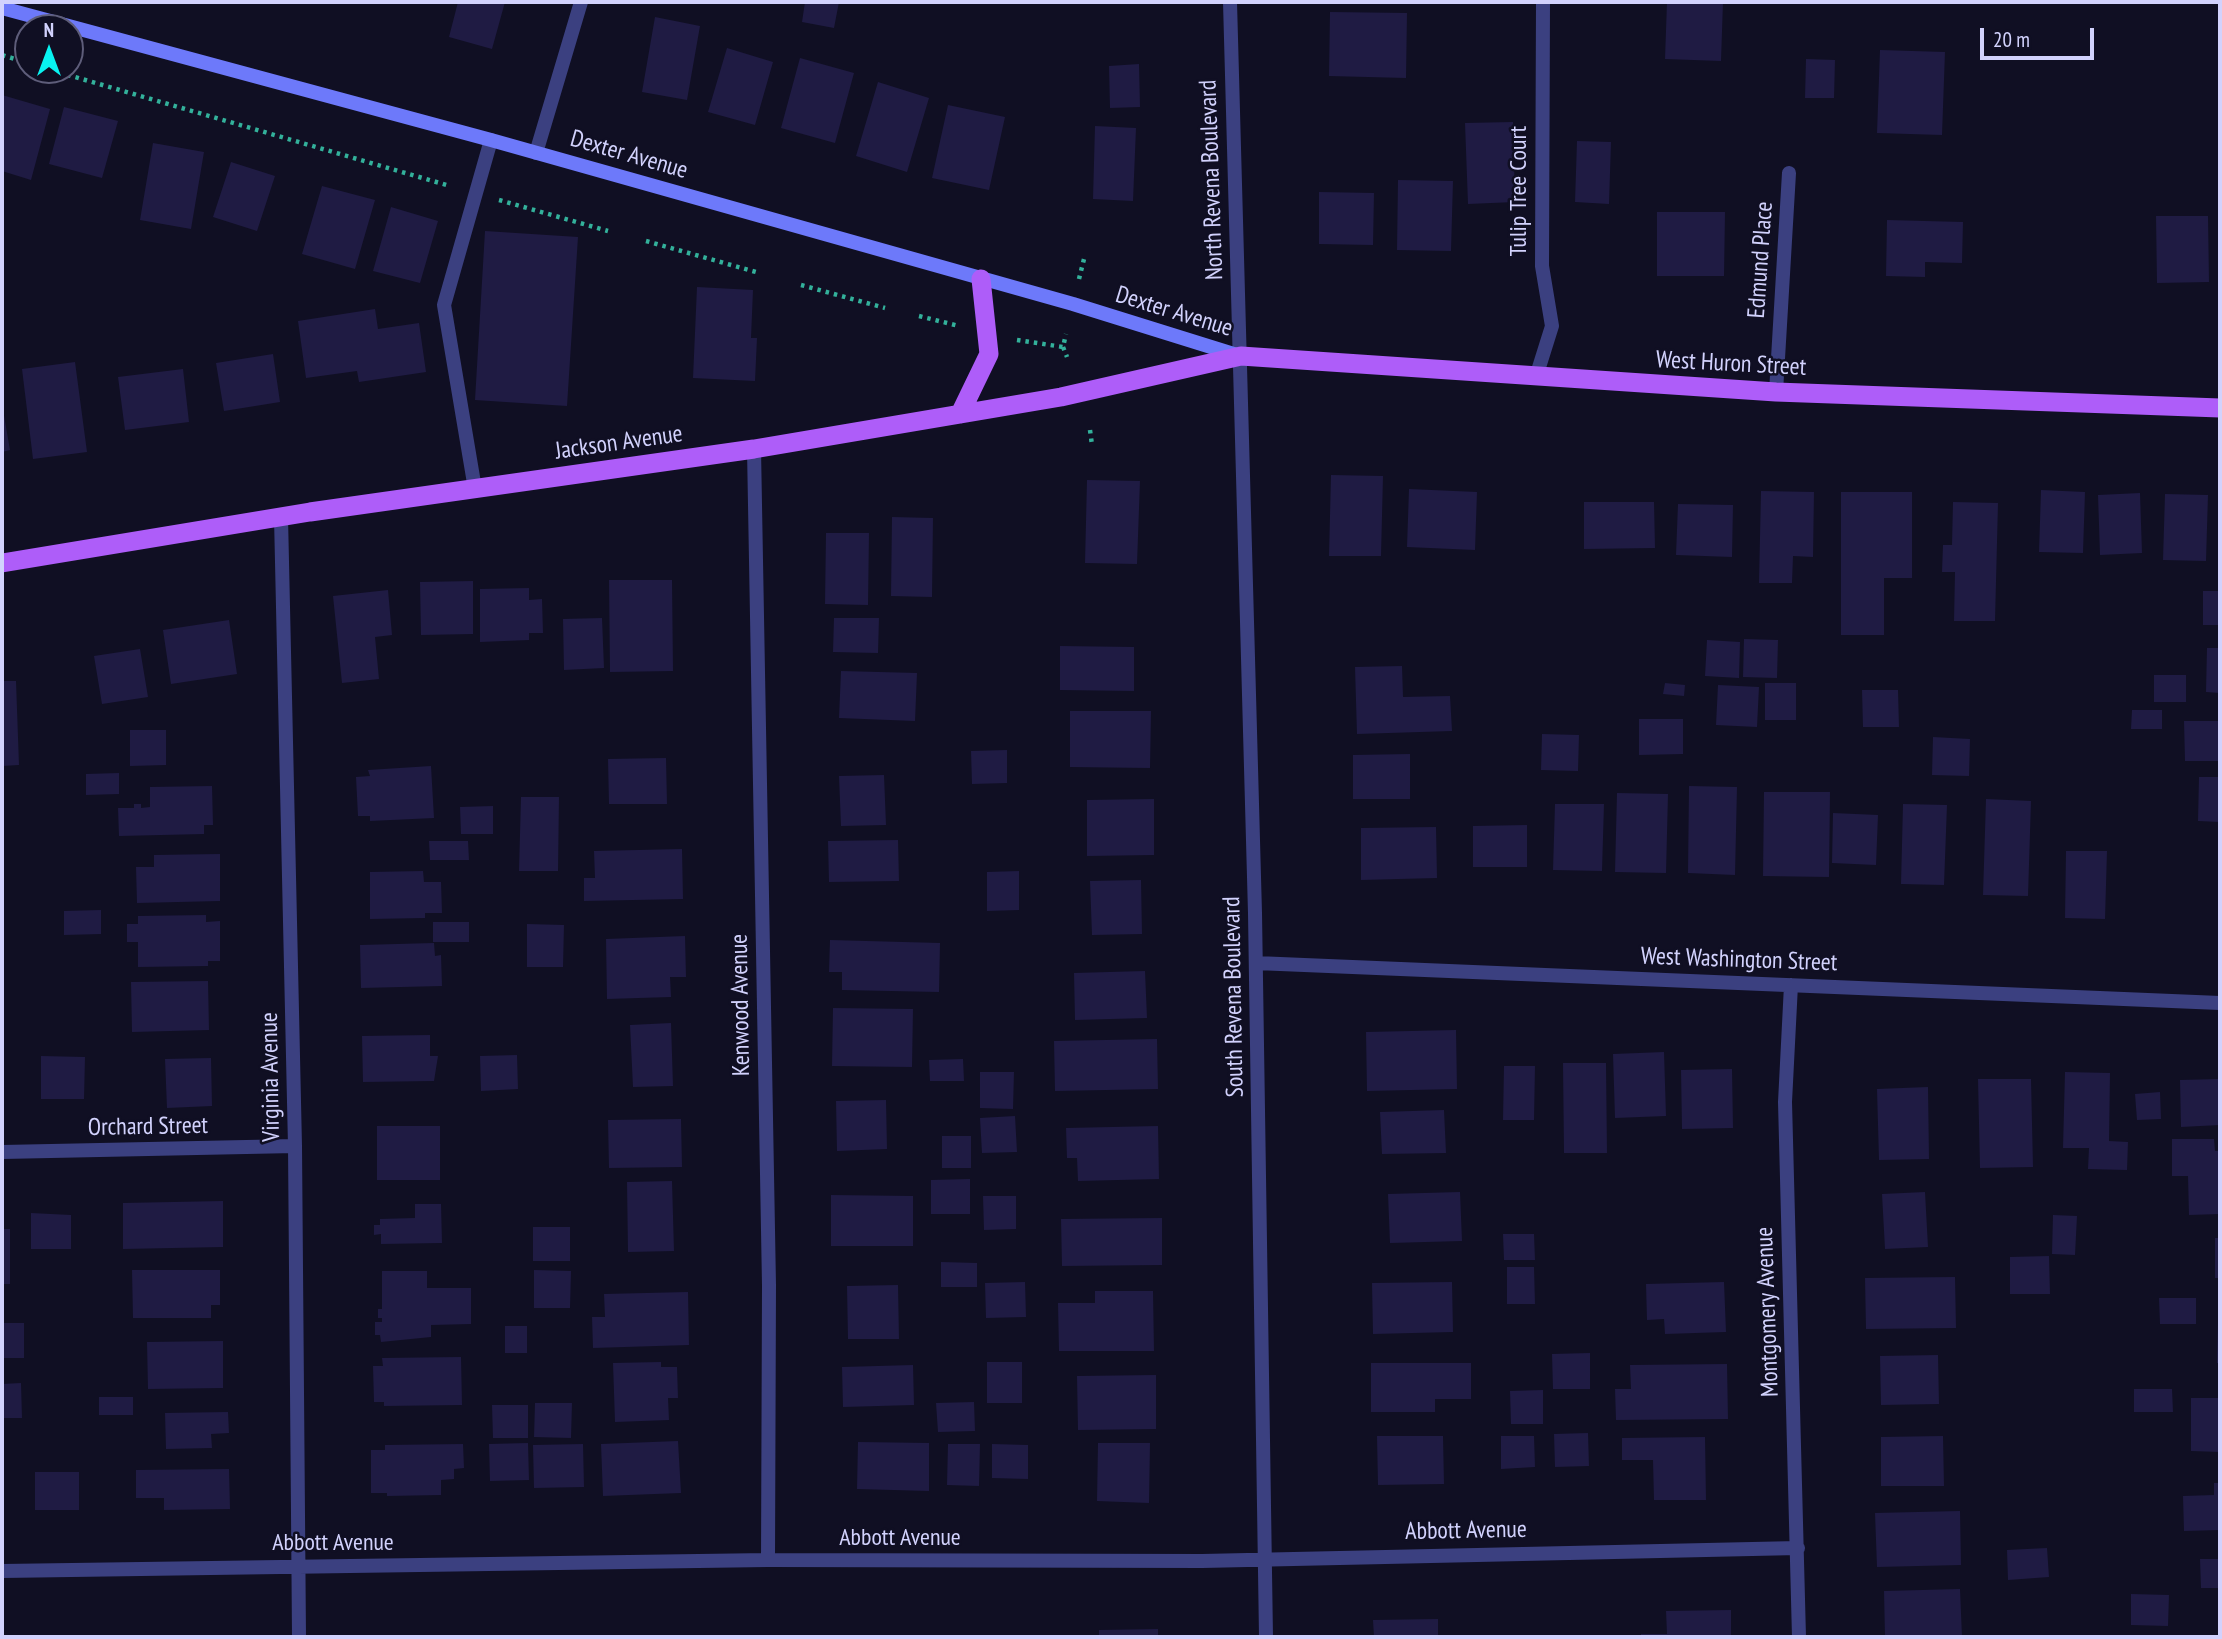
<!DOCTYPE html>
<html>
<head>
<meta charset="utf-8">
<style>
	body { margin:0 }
	#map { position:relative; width:2222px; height:1639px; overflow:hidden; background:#100f23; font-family:"PT Sans Narrow",sans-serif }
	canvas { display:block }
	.frame { position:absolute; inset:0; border:4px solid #d2d2fd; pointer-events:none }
	.north { position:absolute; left:14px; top:14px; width:70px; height:70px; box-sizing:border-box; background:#100f23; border:2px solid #5e5d7a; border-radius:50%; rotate:0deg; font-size:19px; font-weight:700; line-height:28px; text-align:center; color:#d2d2fd }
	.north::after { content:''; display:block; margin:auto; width:24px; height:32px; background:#08f3f1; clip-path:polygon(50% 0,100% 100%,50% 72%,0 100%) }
	.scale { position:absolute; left:1980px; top:28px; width:114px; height:32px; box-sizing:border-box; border:4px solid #d2d2fd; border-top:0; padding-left:9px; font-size:21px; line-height:24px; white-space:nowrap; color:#d2d2fd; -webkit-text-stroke:5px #100f23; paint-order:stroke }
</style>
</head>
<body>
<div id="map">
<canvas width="2222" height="1639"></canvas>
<div class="frame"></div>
<div class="north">N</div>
<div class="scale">20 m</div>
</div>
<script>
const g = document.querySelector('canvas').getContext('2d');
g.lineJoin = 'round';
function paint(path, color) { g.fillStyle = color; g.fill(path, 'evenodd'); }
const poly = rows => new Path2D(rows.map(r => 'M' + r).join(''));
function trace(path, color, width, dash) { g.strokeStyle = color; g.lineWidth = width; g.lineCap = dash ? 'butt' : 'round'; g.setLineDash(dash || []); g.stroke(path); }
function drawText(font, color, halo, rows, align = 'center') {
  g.font = font + ' "PT Sans Narrow",sans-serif'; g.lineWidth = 5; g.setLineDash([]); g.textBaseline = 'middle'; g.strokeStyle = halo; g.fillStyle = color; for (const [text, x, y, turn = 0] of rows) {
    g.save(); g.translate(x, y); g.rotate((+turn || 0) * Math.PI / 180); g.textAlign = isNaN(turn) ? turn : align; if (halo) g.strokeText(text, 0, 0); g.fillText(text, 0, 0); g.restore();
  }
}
paint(poly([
	[458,2,505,2,492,49,449,37],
	[805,2,839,2,834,28,802,22],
	[1667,2,1723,2,1721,61,1665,59],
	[1330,12,1407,13,1406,78,1329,76],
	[655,17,700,26,687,100,642,92],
	[727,48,773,62,755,125,708,112],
	[1880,50,1945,52,1942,135,1877,133],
	[800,58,854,73,835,143,781,128],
	[1806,59,1835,60,1834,98,1805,98],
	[1139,64,1140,107,1110,108,1109,66],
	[878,82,929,98,907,172,856,156],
	[2,95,50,109,31,180,2,171],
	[948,105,1005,117,989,190,932,178],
	[64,107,118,121,102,178,49,164],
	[1513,122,1515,202,1468,204,1465,123],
	[1095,126,1136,128,1133,201,1093,199],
	[1577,141,1611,142,1609,204,1575,202],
	[153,143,204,152,191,229,140,220],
	[231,162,275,176,257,231,213,217],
	[1398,180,1453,181,1451,251,1397,250],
	[322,186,375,200,355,269,302,254],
	[1319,192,1374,193,1373,245,1319,244],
	[391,207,438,221,420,283,373,271],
	[1657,212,1725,212,1724,276,1657,276],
	[2156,216,2208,216,2209,282,2157,283],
	[1887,220,1963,222,1962,263,1925,262,1925,277,1886,276],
	[485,231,578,237,567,406,475,400],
	[697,287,753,290,751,338,757,338,755,381,693,378],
	[375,309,378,329,419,323,426,372,359,382,357,371,306,378,298,321],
	[273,354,280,402,224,411,216,363],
	[75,362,87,452,33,459,22,369],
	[183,369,189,422,125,430,118,377],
	[2,404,10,450,2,452],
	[1331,475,1383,476,1381,556,1329,556],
	[1087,480,1140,481,1137,564,1085,563],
	[1409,489,1477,492,1475,550,1407,547],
	[2041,490,2085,492,2083,553,2039,552],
	[1761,491,1814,492,1813,557,1793,556,1792,583,1759,583],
	[1841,492,1912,492,1912,578,1884,578,1884,635,1841,635],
	[2140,493,2142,553,2100,555,2098,495],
	[2165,494,2208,495,2206,561,2163,560],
	[1584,502,1654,502,1655,548,1584,549],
	[1953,502,1998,503,1995,621,1954,621,1955,572,1942,572,1943,545,1952,545],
	[1678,504,1733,505,1732,557,1676,555],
	[892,517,933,518,932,597,891,596],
	[826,533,869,533,868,605,825,604],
	[609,580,672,580,673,671,610,672],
	[473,581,473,634,421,635,420,582],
	[529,588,529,600,542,599,543,633,529,633,529,640,480,642,480,589],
	[388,590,392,635,375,637,379,679,342,683,333,596],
	[2203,591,2220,591,2220,625,2203,625],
	[602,618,604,668,564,670,563,619],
	[834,618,879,618,878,653,833,652],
	[229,620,237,674,171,684,163,630],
	[1744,639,1778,640,1777,678,1743,677],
	[1707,640,1740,642,1739,678,1705,676],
	[1060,646,1134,647,1134,691,1060,690],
	[2207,648,2220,648,2220,693,2206,692],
	[140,649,148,697,102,704,94,656],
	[1402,666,1403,697,1450,696,1452,731,1357,734,1355,667],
	[841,671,917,673,915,721,839,718],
	[2154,675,2186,675,2186,702,2154,702],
	[2,681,16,681,19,765,2,766],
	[1665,683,1685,685,1684,696,1663,694],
	[1765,683,1796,683,1796,720,1765,720],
	[1718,685,1759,687,1757,727,1716,725],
	[1862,690,1898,690,1899,727,1863,727],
	[2132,710,2162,710,2162,729,2131,729],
	[1070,711,1151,711,1150,768,1070,767],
	[1639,719,1683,719,1683,754,1639,755],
	[2184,721,2220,721,2220,761,2185,761],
	[130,730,166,730,166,765,130,766],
	[1542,734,1579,735,1578,771,1541,770],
	[1933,737,1970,739,1969,776,1932,775],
	[1007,750,1007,783,972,784,971,751],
	[1410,754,1410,799,1353,799,1353,755],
	[666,758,667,804,609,804,608,759],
	[431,766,434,818,370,821,370,816,358,816,356,777,370,776,368,770],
	[119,773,119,794,86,795,86,774],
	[884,775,886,825,841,826,839,776],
	[2199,777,2220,777,2220,822,2198,821],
	[212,786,213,825,204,825,204,834,119,836,118,808,134,808,134,804,141,804,141,808,150,807,150,787],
	[1689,786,1737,787,1735,875,1688,873],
	[1764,792,1830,792,1829,877,1763,876],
	[1617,793,1668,794,1666,873,1615,872],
	[521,797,559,797,558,871,519,871],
	[1154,799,1154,855,1087,856,1087,800],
	[1986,799,2031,801,2028,896,1983,895],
	[1555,804,1604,804,1602,871,1553,870],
	[1903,804,1947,805,1944,885,1901,884],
	[493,806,493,834,461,834,460,807],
	[1833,813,1878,815,1876,865,1832,863],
	[1527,825,1527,867,1473,867,1473,826],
	[1436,827,1437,878,1361,880,1361,828],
	[898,840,899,881,829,882,828,841],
	[429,841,468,841,469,860,430,860],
	[682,849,683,899,584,901,584,878,595,878,594,851],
	[2066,851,2107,851,2105,919,2065,918],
	[220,854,220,901,137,903,136,867,154,867,154,855],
	[423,871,424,882,441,882,442,913,425,913,425,918,370,919,370,872],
	[1019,871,1019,910,987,911,987,872],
	[1141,880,1142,934,1092,935,1090,881],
	[101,910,101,934,64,935,64,911],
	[206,915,206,922,220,921,220,961,208,961,208,966,138,967,138,942,127,942,127,924,138,924,138,916],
	[433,922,469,922,469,942,433,942],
	[527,924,564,925,563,967,527,967],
	[685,936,686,977,670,977,671,997,607,999,606,939],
	[830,940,940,943,939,992,842,990,842,972,829,972],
	[434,943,435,956,441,955,442,986,361,988,360,945],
	[1145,971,1147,1018,1075,1020,1074,973],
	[208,981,209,1030,132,1032,131,982],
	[833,1008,913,1009,912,1067,832,1066],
	[671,1023,673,1086,633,1087,630,1025],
	[1456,1030,1457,1089,1367,1091,1366,1032],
	[430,1035,430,1056,438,1056,434,1081,363,1082,362,1036],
	[1157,1039,1158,1089,1055,1091,1054,1041],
	[1664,1052,1666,1116,1615,1118,1613,1054],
	[517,1055,518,1089,481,1091,480,1056],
	[41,1056,85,1057,84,1099,41,1099],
	[211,1058,212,1106,167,1108,165,1059],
	[963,1059,964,1081,930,1081,929,1060],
	[1563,1063,1606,1063,1607,1153,1564,1153],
	[1504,1066,1535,1066,1534,1120,1503,1120],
	[1732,1069,1733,1128,1682,1129,1681,1070],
	[980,1072,1014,1072,1013,1109,980,1108],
	[2065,1072,2110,1073,2109,1141,2128,1142,2127,1170,2088,1169,2089,1148,2063,1148],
	[1978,1079,2031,1079,2033,1167,1980,1168],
	[2220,1079,2220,1125,2181,1127,2180,1080],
	[1928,1087,1929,1159,1879,1160,1877,1089],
	[2160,1092,2161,1119,2137,1120,2135,1094],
	[886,1100,887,1149,837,1151,836,1101],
	[1444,1110,1446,1153,1382,1154,1380,1112],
	[1015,1116,1017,1152,982,1153,980,1118],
	[681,1119,682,1167,609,1168,608,1120],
	[377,1126,440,1126,440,1180,377,1180],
	[1158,1126,1159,1179,1078,1181,1077,1158,1067,1158,1066,1128],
	[942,1136,971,1136,971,1168,942,1168],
	[2172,1139,2214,1139,2215,1151,2220,1151,2220,1214,2189,1215,2188,1176,2172,1176],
	[970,1179,970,1214,931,1214,931,1180],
	[672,1181,674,1251,628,1252,627,1182],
	[1460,1192,1462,1241,1390,1243,1388,1194],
	[1925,1192,1928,1247,1885,1249,1882,1194],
	[831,1195,913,1196,913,1246,831,1246],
	[983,1196,1016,1196,1016,1229,984,1230],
	[223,1201,223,1247,123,1249,123,1203],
	[415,1204,441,1204,442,1243,381,1244,381,1234,374,1235,374,1225,380,1225,380,1219,415,1218],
	[31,1213,71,1215,71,1249,31,1249],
	[2053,1215,2077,1216,2075,1255,2052,1254],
	[1162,1218,1162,1265,1062,1266,1061,1219],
	[533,1227,570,1227,570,1261,533,1261],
	[2,1229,10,1229,10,1284,2,1284],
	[1503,1234,1534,1234,1535,1260,1504,1260],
	[2215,1238,2220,1238,2220,1278,2215,1278],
	[2049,1256,2050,1294,2010,1294,2010,1257],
	[941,1262,977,1263,977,1287,941,1287],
	[1507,1267,1534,1267,1535,1304,1507,1304],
	[132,1270,220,1270,220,1305,211,1305,211,1318,133,1318],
	[534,1270,571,1271,570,1308,534,1308],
	[382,1271,427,1271,427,1288,471,1288,471,1324,431,1325,431,1337,381,1342,380,1335,375,1335,375,1322,382,1322,382,1318,378,1318,378,1309,382,1309],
	[1955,1277,1956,1328,1866,1329,1865,1278],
	[1025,1282,1026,1317,986,1318,985,1283],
	[1452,1282,1453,1332,1373,1334,1372,1283],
	[1724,1282,1726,1332,1665,1334,1664,1319,1647,1320,1646,1284],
	[898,1285,899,1339,848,1339,847,1286],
	[1095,1291,1153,1291,1154,1351,1059,1351,1058,1303,1095,1303],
	[688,1292,689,1345,593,1348,592,1317,605,1317,604,1294],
	[2159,1298,2196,1298,2196,1324,2160,1324],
	[2218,1322,2220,1322,2220,1363,2217,1363],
	[2,1323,24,1323,24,1358,2,1358],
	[505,1326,527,1326,527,1353,505,1353],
	[223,1341,223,1388,148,1389,147,1342],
	[1590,1353,1590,1389,1553,1389,1552,1354],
	[1938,1355,1939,1404,1881,1405,1880,1356],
	[461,1357,462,1405,384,1406,384,1402,374,1402,373,1366,383,1366,382,1358],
	[661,1362,661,1367,677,1367,678,1398,668,1398,669,1420,615,1422,613,1363],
	[987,1362,1022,1362,1022,1403,987,1403],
	[1371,1363,1471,1363,1471,1399,1435,1399,1435,1412,1371,1412],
	[1727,1364,1728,1419,1616,1420,1615,1389,1631,1389,1630,1365],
	[913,1365,914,1405,843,1407,842,1367],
	[1156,1375,1156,1429,1078,1430,1077,1376],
	[21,1383,22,1418,2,1418,2,1384],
	[2134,1389,2172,1389,2173,1412,2134,1412],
	[1543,1390,1543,1424,1511,1424,1510,1391],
	[99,1397,133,1397,133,1415,99,1415],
	[2191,1398,2220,1398,2220,1452,2191,1451],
	[974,1402,975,1431,938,1432,936,1403],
	[535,1403,572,1403,571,1438,534,1437],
	[492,1405,528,1405,528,1438,493,1438],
	[228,1412,229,1433,211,1434,212,1448,166,1449,165,1413],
	[1588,1433,1589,1466,1555,1467,1554,1434],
	[1377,1436,1443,1436,1444,1484,1378,1485],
	[1501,1436,1534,1436,1535,1467,1501,1469],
	[1943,1436,1944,1486,1881,1486,1881,1437],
	[1705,1437,1706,1500,1654,1500,1653,1460,1622,1460,1622,1438],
	[678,1441,681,1493,603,1496,601,1444],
	[858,1442,929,1443,929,1491,857,1489],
	[528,1443,529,1480,490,1481,489,1444],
	[1098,1443,1150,1443,1149,1503,1097,1501],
	[463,1444,464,1468,454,1469,454,1479,441,1480,441,1495,387,1496,387,1493,371,1493,371,1450,385,1450,385,1445],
	[583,1444,584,1487,534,1488,533,1445],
	[948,1444,980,1444,979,1486,947,1485],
	[992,1444,1028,1445,1028,1479,992,1478],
	[229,1469,230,1509,164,1510,164,1498,136,1498,136,1470],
	[35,1472,79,1472,79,1510,35,1510],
	[2214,1483,2220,1483,2220,1530,2184,1531,2183,1496,2214,1495],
	[1960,1511,1961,1565,1877,1567,1875,1513],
	[2047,1548,2049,1577,2008,1580,2007,1550],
	[2200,1559,2220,1559,2220,1588,2201,1588],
	[1960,1589,1962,1637,1885,1637,1884,1591],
	[2131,1594,2169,1595,2168,1626,2131,1625],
	[1731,1610,1731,1637,1641,1637,1641,1634,1667,1634,1666,1611],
	[1438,1619,1438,1637,1374,1637,1373,1620],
	[1158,1629,1158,1637,1099,1637,1099,1630]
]), '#1f1b43');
trace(poly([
	[2,55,28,63],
	[51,70,450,186],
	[499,200,608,231],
	[646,241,756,272],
	[1079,279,1084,259],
	[801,285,885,308],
	[919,316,959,326],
	[1017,340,1063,347,1066,334],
	[1063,347,1067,357],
	[1090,430,1092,445]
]), '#33b19b', 4.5, [3.5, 5]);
trace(poly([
	[475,489,444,305,491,140]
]), '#3b4080', 14);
trace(poly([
	[1230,2,1255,913,1266,1637],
	[536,153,581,2],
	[1536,377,1552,326,1542,266,1543,2],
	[1776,392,1789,173],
	[754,449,769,1285,768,1560],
	[281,517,295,1146,299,1637],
	[1256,963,2220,1003],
	[1791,985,1785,1102,1799,1637],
	[2,1152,295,1146],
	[2,1571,768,1560,1202,1561,1798,1548]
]), '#3b4080', 14);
trace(poly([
	[2,8,491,140,1073,304,1240,356]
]), '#6d79fa', 14);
trace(poly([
	[960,414,989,354,981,279],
	[2,563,310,512,754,449,1061,397,1241,356,1776,392,2220,408]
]), '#ae5df9', 19);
drawText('24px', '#d2d2fd', '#100f23', [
	["Dexter Avenue",629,155,16],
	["North Revena Boulevard",1212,180,-92],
	["Tulip Tree Court",1519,191,-90],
	["Edmund Place",1761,260,-86],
	["Dexter Avenue",1174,312,17],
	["West Huron Street",1731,364,3],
	["Jackson Avenue",619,443,-8],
	["West Washington Street",1739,960,2],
	["South Revena Boulevard",1234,997,-91],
	["Kenwood Avenue",741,1005,-91],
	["Virginia Avenue",271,1077,-91],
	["Orchard Street",148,1127,-1],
	["Montgomery Avenue",1768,1312,-92],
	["Abbott Avenue",1466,1531,-1],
	["Abbott Avenue",900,1538],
	["Abbott Avenue",333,1543]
]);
</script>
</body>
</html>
